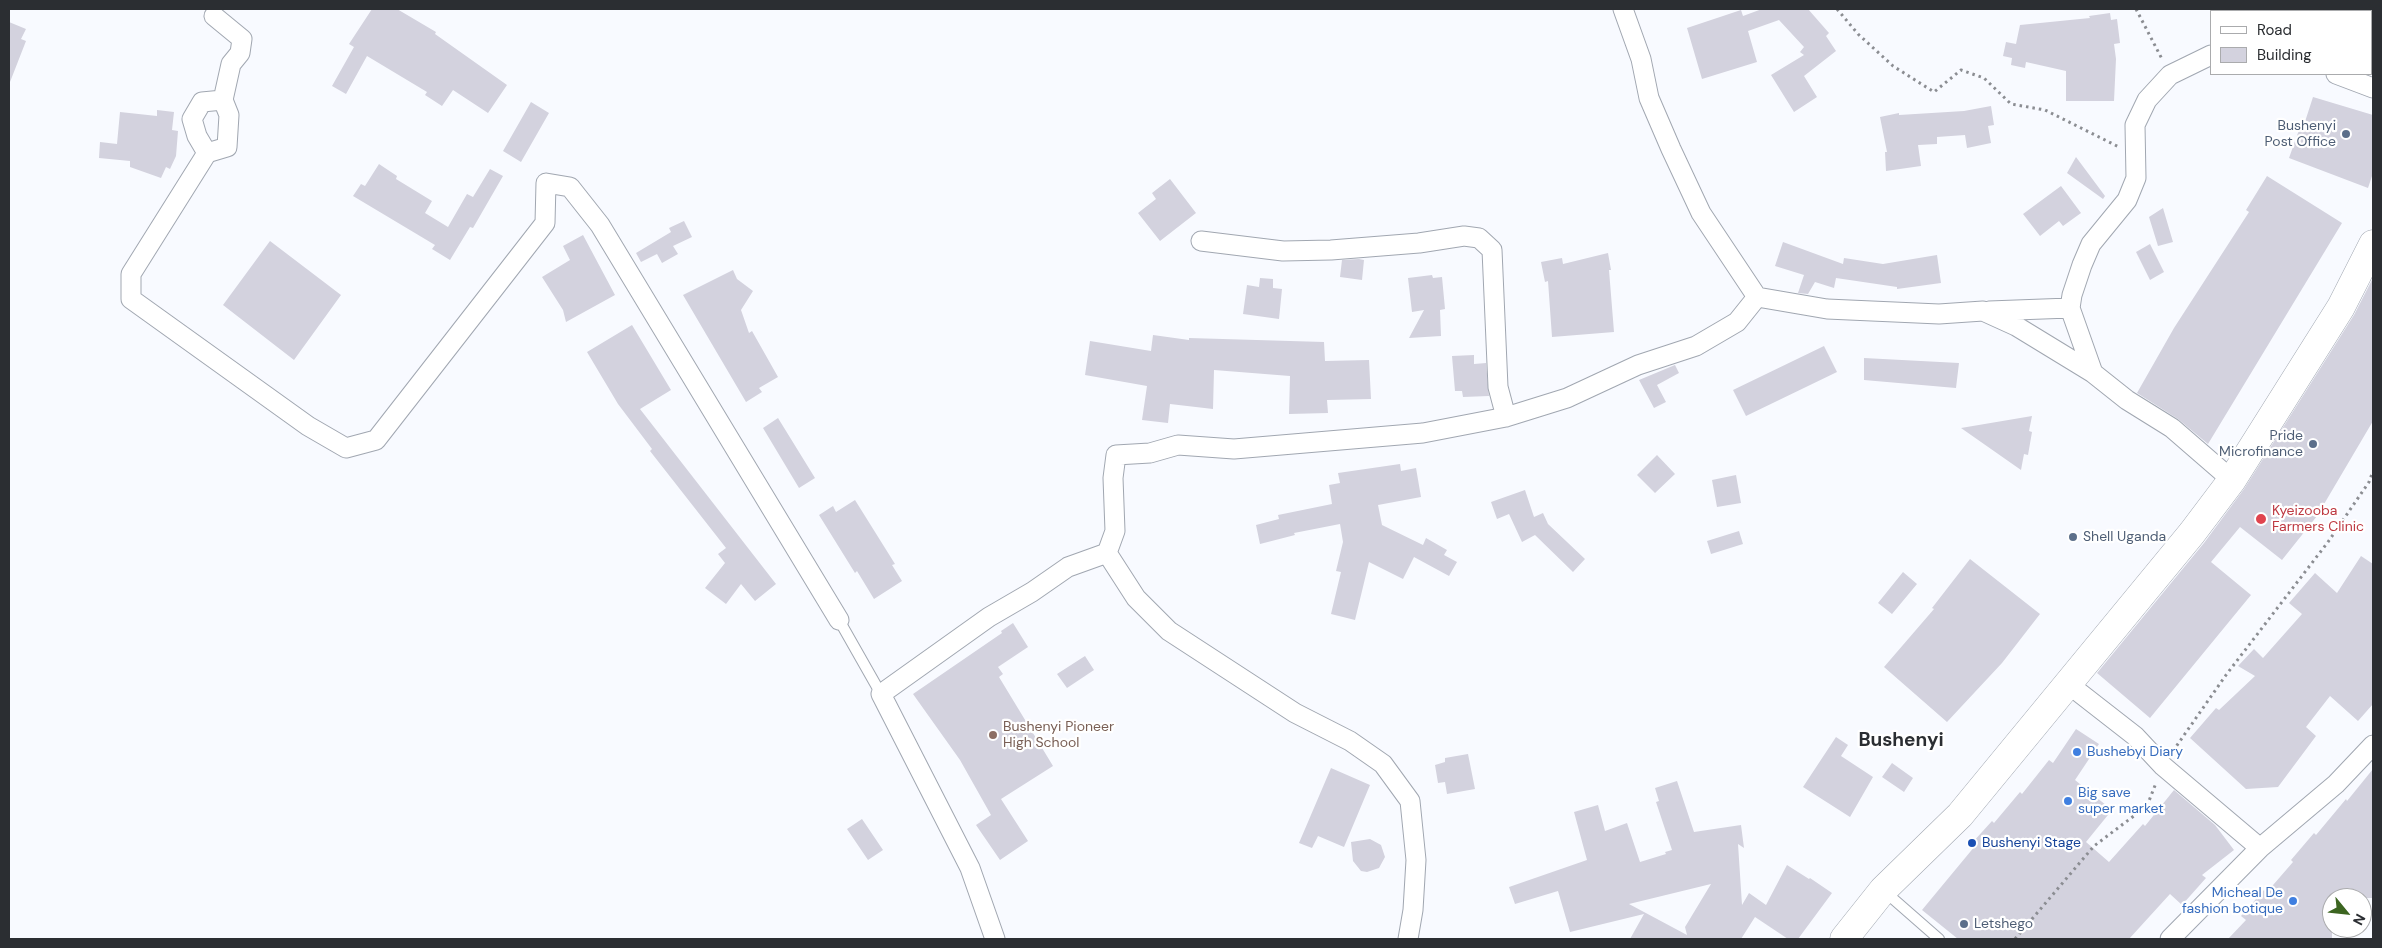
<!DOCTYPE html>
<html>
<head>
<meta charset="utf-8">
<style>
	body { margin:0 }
	#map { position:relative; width:2382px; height:948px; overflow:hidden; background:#f8faff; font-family:"DM Sans",sans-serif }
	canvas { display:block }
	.frame { position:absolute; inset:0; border:10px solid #2b2e32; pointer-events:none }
	.legend { position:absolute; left:2210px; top:10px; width:162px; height:65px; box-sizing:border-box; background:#fff; border:1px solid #aaabad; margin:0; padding:6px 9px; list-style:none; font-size:15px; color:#2b2e32 }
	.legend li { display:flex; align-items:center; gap:10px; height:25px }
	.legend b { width:25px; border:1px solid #aaabad }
	.north { position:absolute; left:2322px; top:888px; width:50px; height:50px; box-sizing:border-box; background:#fff; border:1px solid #aaabad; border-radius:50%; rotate:118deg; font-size:14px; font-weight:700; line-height:20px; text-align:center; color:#2b2e32 }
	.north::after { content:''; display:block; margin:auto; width:18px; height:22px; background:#3c6521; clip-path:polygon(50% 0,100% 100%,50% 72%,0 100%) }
</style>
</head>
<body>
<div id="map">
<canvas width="2382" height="948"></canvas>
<div class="frame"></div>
<ul class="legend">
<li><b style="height:6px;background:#fff"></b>Road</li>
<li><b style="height:14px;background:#d3d2de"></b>Building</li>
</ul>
<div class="north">N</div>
</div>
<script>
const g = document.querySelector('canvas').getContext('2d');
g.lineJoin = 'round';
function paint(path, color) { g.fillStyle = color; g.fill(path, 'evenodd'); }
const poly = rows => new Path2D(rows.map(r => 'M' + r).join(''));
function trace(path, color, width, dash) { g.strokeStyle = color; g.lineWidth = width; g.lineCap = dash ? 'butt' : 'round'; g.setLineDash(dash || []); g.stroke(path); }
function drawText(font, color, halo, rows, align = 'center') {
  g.font = font + ' "DM Sans",sans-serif'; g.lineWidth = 4.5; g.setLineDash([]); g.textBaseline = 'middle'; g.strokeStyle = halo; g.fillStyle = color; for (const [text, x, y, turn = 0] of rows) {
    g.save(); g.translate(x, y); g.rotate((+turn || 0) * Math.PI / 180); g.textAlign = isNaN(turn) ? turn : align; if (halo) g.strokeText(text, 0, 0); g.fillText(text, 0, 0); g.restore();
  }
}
paint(poly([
	[372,9,397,9,436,32,435,34,507,85,488,113,453,90,442,106,425,95,427,92,367,56,346,94,332,86,354,47,349,44],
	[1762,9,1808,9,1829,33,1826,36,1836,51,1804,76,1817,97,1794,112,1771,75,1804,55,1800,52,1804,47,1779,20,1748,31,1757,62,1702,79,1687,28,1741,10,1743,16],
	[2110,13,2111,20,2117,19,2120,43,2114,44,2116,59,2114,101,2066,101,2066,71,2026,62,2025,68,2011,65,2012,58,2003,56,2006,42,2016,44,2020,25,2090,18,2089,16],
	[9,22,26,29,21,39,26,41,10,82],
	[2313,97,2373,115,2373,173,2368,188,2289,158,2299,130,2302,131],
	[531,102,549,113,521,162,503,151],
	[1991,106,1994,125,1988,126,1991,143,1967,148,1965,135,1937,137,1937,144,1918,145,1921,166,1886,171,1885,152,1887,152,1880,117,1899,113,1899,115,1964,111],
	[157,110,174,112,172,130,178,131,176,156,170,169,166,167,161,178,130,167,130,161,99,158,100,142,117,144,120,112,157,116],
	[2076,157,2105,196,2103,199,2067,173],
	[379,164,397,176,396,179,432,201,425,213,448,227,467,194,473,197,490,169,503,176,473,228,470,227,450,260,432,249,435,245,353,196,361,184,365,186],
	[2267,176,2342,223,2208,444,2178,419,2137,393,2174,328,2249,212,2246,210],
	[1170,179,1196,213,1160,241,1138,213,1156,199,1152,193],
	[2061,186,2081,213,2063,226,2059,221,2040,236,2023,214],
	[2163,208,2173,242,2158,246,2149,217],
	[684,221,692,237,673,246,678,254,662,263,657,254,641,262,636,253,671,232,669,228],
	[583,235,615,295,566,322,563,310,542,277,570,260,563,246],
	[270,241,341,295,294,360,223,305],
	[1783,242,1843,264,1844,258,1883,264,1937,255,1941,283,1897,289,1897,287,1836,278,1834,288,1815,282,1808,294,1798,293,1804,275,1775,266],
	[2150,244,2164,272,2150,280,2136,252],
	[1608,253,1611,270,1609,270,1614,332,1552,337,1548,281,1545,282,1541,262,1562,258,1563,264],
	[1359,259,1364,260,1362,280,1340,277,1342,260],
	[733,270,737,279,753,291,741,310,749,333,752,331,778,377,759,388,762,392,746,402,683,295],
	[1432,275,1433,278,1442,277,1445,309,1440,310,1441,336,1409,338,1424,310,1412,312,1408,278],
	[1260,278,1273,279,1273,288,1282,289,1279,319,1243,314,1247,285,1259,287],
	[2373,278,2373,421,2317,516,2282,560,2240,527,2211,562,2251,595,2150,718,2097,673,2204,543,2244,489,2354,315],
	[632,325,671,390,640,409,776,584,755,601,741,584,726,604,705,588,725,563,718,554,726,548,650,451,652,449,618,404,587,352],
	[1153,335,1189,340,1189,338,1324,342,1325,361,1369,360,1371,399,1327,400,1328,413,1289,414,1290,376,1214,370,1213,409,1170,404,1168,423,1142,420,1147,386,1085,375,1090,341,1151,351],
	[1824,346,1837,372,1746,416,1733,390],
	[1474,355,1474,364,1486,363,1489,396,1463,397,1462,391,1455,391,1452,356],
	[1864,358,1959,363,1956,388,1864,380],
	[1675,365,1679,373,1657,385,1666,402,1654,408,1639,380],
	[2032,416,2029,431,2032,432,2028,455,2024,454,2021,470,1961,428],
	[778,418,815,478,799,488,763,428],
	[1657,455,1675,474,1655,493,1637,475],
	[1400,464,1401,471,1416,468,1421,497,1378,505,1382,525,1423,545,1426,538,1447,550,1444,555,1457,562,1449,576,1414,557,1403,579,1369,562,1355,620,1331,614,1341,572,1336,571,1343,542,1340,524,1294,533,1295,535,1260,544,1256,525,1279,519,1278,515,1332,504,1329,485,1340,483,1338,473],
	[1736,475,1741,503,1717,507,1712,480],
	[1525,490,1534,517,1543,513,1548,524,1585,559,1573,572,1535,535,1522,542,1509,514,1497,519,1491,502],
	[855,500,895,564,892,565,902,581,874,599,857,571,855,573,819,515,833,506,836,512],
	[1739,531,1743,544,1711,554,1707,541],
	[2361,556,2373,564,2373,704,2358,721,2330,696,2306,727,2316,736,2278,787,2246,789,2190,738,2216,708,2219,710,2255,676,2238,666,2254,649,2263,658,2302,614,2289,603,2315,573,2337,593],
	[1970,559,2040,614,2002,663,1947,722,1884,667,1934,609,1932,608],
	[1903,572,1917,584,1892,614,1878,603],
	[1013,623,1028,647,998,667,1003,674,999,677,1053,766,1001,799,1028,841,1000,860,976,825,991,815,960,760,913,694,1002,633,1001,631],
	[1085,656,1094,670,1067,688,1057,674],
	[2076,729,2099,744,2075,780,2112,810,2086,842,2109,862,2143,824,2145,826,2174,790,2215,825,2234,850,2202,875,2206,878,2182,905,2170,894,2129,939,1958,939,1922,910,1975,846,1972,843,1992,821,1994,823,2020,792,2022,794,2049,760,2053,763],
	[1836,737,1848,745,1841,756,1873,777,1850,817,1803,787],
	[1468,754,1475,789,1447,794,1445,782,1438,783,1435,765,1445,762,1445,758],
	[1892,763,1913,778,1904,792,1882,777],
	[1331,768,1370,785,1344,847,1318,836,1312,848,1299,843],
	[2373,769,2373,898,2332,898,2332,939,2228,939,2246,920,2241,916,2264,890,2267,892,2293,862,2291,860,2314,833,2316,835,2346,799,2347,801],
	[1677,781,1694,832,1741,825,1744,848,1738,844,1742,905,1749,893,1766,905,1787,865,1809,879,1810,878,1832,893,1798,939,1788,939,1755,917,1741,939,1630,939,1644,914,1570,932,1558,891,1515,904,1509,887,1587,860,1574,812,1598,805,1605,831,1627,823,1640,862,1666,854,1665,852,1672,850,1656,802,1659,801,1655,788],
	[1711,884,1685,927,1687,935,1629,904],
	[862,819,883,850,868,860,847,829],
	[1370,839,1381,845,1385,857,1379,868,1367,872,1361,871,1353,861,1351,842]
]), '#d3d2de');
const service = poly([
	[839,620,881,694],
	[1883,890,1939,939]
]);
const minor = poly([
	[1623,9,1641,59,1649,98,1671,149,1701,213,1757,297],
	[214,16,242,39,240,53,231,64,223,100],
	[2336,74,2373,88],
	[207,153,197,136,192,119,202,102,223,100,229,115,227,147,207,153,131,274,131,299,308,426,346,448,376,440,545,223,546,183,570,187,600,225,839,620],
	[1201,241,1283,251,1331,250,1419,243,1464,236,1479,238,1492,250,1498,387,1506,417],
	[1989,311,2070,308],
	[2093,373,2070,308,2072,295,2082,265,2091,244,2127,200,2136,178,2135,125,2147,100,2170,75,2211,55],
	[1107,553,1136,598,1169,631,1295,713,1350,741,1383,764,1410,801,1416,860,1413,910,1408,939],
	[2067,683,2135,736,2163,766,2260,848],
	[995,939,970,868,881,694,989,617,1032,592,1068,567,1107,553,1115,531,1113,478,1116,455,1150,453,1178,445,1234,449,1423,433,1506,417,1567,398,1638,365,1696,346,1737,322,1757,297,1827,309,1939,314,1983,311,2016,326,2093,373,2127,400,2172,428,2232,480],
	[2170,939,2260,848,2336,784,2373,745]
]);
const primary = poly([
	[1844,939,1883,890,1960,815,2192,533,2232,480,2341,307,2373,244]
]);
trace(service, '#a1a7b1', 12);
trace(minor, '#a1a7b1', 21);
trace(primary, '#a1a7b1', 29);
trace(poly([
	[1837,9,1858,34,1893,66,1934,92,1961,70,1984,78,2011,104,2045,110,2119,147],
	[2136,9,2162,59],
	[2173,751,2226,675,2328,542,2369,482,2373,471],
	[2015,939,2094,846,2147,806,2156,783]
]), '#8b8d92', 3, [2.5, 4]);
trace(service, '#fff', 10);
trace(minor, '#fff', 19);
trace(primary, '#fff', 28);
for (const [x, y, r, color] of [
	[2346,134,5,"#5c6f8a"],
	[2313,444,5,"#5c6f8a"],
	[2261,519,6,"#e0444e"],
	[2073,537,5,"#5c6f8a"],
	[993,735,5,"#8d6e63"],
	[2077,752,5,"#3f7fe0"],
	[2068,801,5,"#3f7fe0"],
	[1972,843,5,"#1a4fb4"],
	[2293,901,5,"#3f7fe0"],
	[1964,924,5,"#5c6f8a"]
]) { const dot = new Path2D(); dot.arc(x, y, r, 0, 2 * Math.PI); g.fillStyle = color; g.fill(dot); trace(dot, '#fff', 2); }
drawText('14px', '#4e5e75', '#fff', [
	["Bushenyi",2336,126],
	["Post Office",2336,142],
	["Pride",2303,436],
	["Microfinance",2303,452],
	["Shell Uganda",2083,537,"left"],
	["Letshego",1974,924,"left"]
], 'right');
drawText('14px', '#be3a42', '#fff', [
	["Kyeizooba",2272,511],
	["Farmers Clinic",2272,527]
], 'left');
drawText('14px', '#785e54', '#fff', [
	["Bushenyi Pioneer",1003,727],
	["High School",1003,743]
], 'left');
drawText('14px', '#366cbe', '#fff', [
	["Bushebyi Diary",2087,752],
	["Big save",2078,793],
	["super market",2078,809],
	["Micheal De",2283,893,"right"],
	["fashion botique",2283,909,"right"]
], 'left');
drawText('14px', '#164399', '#fff', [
	["Bushenyi Stage",1982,843]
], 'left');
drawText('bold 19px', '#2b2e32', '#fff', [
	["Bushenyi",1901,741]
]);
</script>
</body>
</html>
